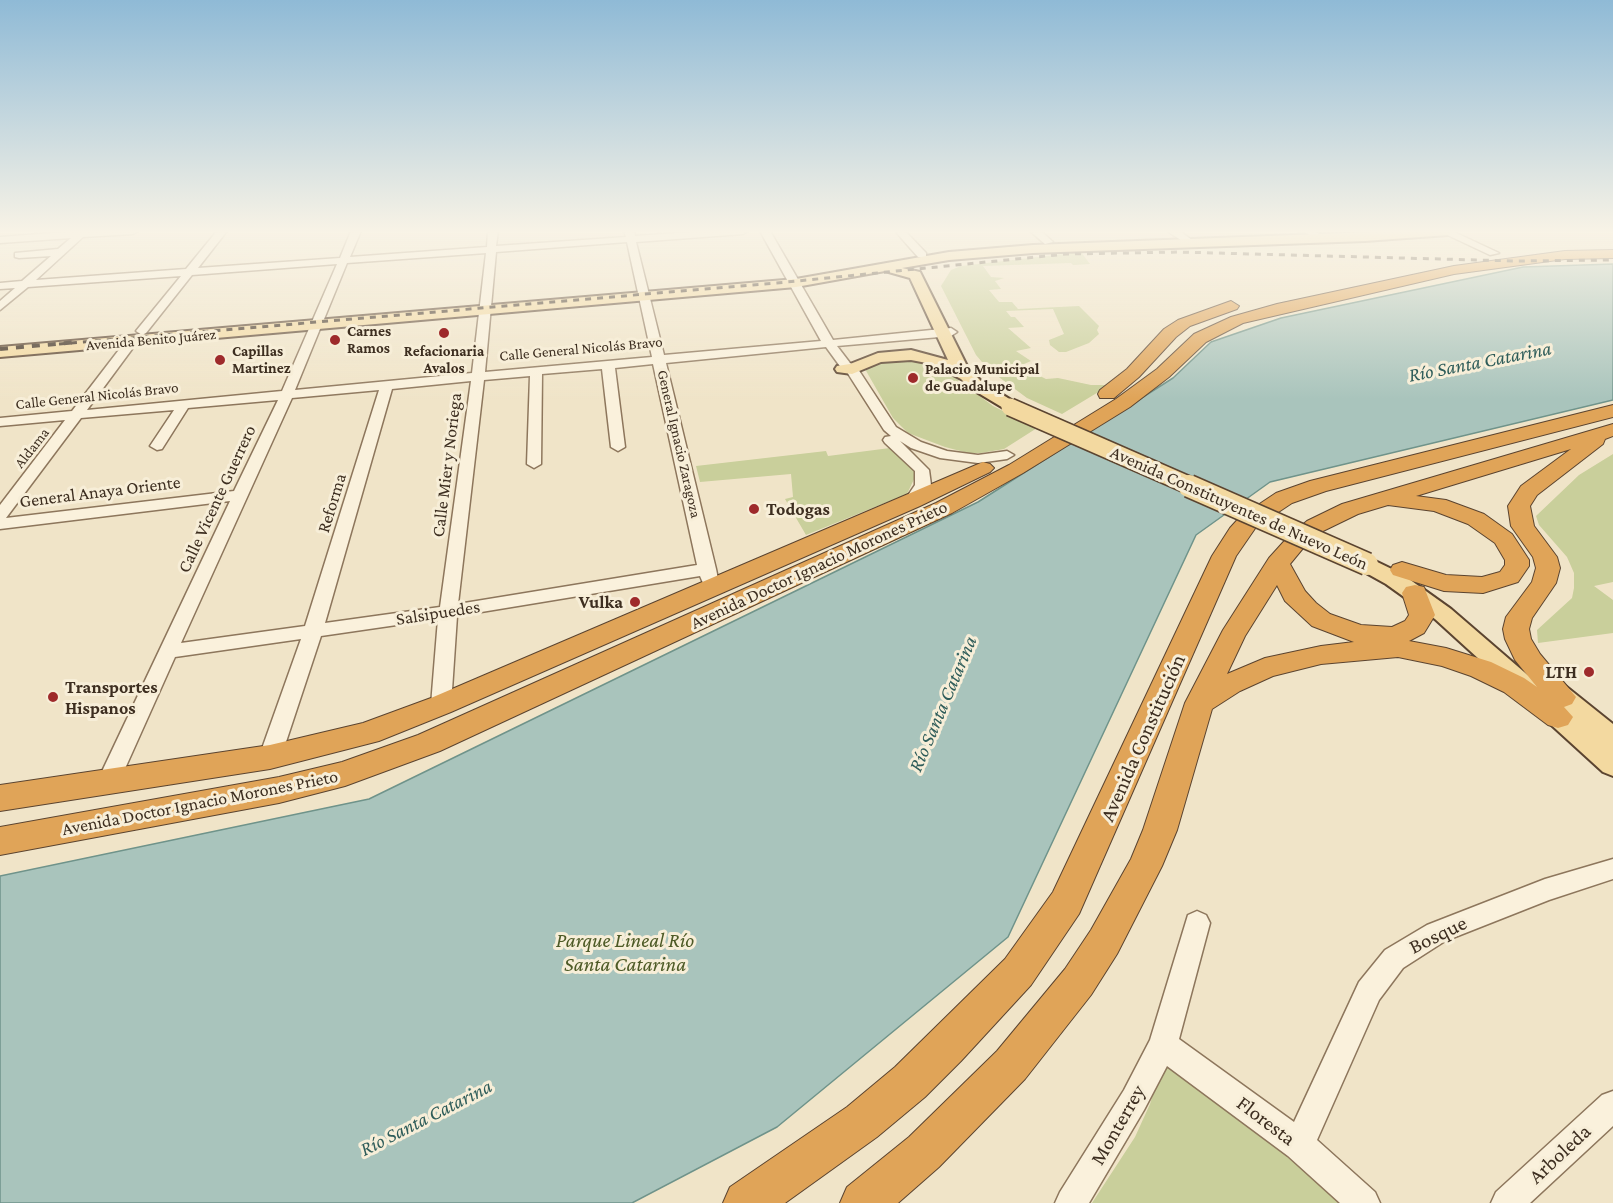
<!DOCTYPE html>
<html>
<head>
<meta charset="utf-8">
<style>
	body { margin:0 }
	canvas { display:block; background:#f0e4c8 }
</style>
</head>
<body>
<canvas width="1613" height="1203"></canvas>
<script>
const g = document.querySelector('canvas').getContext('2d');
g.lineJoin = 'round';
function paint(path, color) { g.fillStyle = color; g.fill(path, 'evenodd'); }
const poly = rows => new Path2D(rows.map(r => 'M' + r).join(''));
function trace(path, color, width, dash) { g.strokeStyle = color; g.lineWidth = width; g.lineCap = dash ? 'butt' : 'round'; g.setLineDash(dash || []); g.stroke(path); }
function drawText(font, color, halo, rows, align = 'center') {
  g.font = font + ' "Crimson Pro",serif'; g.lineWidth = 6; g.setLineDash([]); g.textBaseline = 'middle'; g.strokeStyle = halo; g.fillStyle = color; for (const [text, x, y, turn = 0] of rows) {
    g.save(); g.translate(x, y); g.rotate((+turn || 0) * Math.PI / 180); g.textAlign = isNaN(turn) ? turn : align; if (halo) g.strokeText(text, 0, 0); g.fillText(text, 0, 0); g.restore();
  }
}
paint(poly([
	[1081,252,1090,264,1073,265,1071,263,983,266,991,277,1004,278,995,281,1001,289,989,290,999,302,1012,302,1018,309,1079,306,1099,326,1097,330,1099,334,1089,343,1066,352,1059,352,1050,345,1049,340,1064,334,1053,309,1006,311,1011,317,1015,317,1024,327,1008,328,1031,348,1016,351,1031,361,1024,364,1030,371,1046,379,1058,378,1091,385,1110,385,1062,414,1027,398,988,369,976,355,941,286,951,270,961,266],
	[907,359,934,364,942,368,993,406,1037,428,1004,449,981,453,968,453,945,447,908,433,893,418,865,369,870,364,880,361],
	[890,448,897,452,912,467,916,475,907,494,806,535,785,499,793,497,791,474,700,482,696,466,826,451,828,456],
	[1613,454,1613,582,1594,586,1613,600,1613,633,1538,643,1537,630,1572,598,1574,588,1574,573,1567,557,1539,525,1536,516,1579,475],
	[1168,1064,1289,1154,1340,1203,1092,1203,1135,1137,1150,1104,1162,1065]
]), '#c9cf9b');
const water = poly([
	[1613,264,1613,400,1270,482,1196,535,1008,937,777,1127,632,1203,0,1203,0,876,369,799,978,502,1173,378,1211,342,1281,318,1523,267,1613,264]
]);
paint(water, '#a9c4bc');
trace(water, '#6f938a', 1.5);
const minor = poly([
	[79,231,138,231,133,234,83,237,36,280,186,269,217,231,227,231,198,268,340,258,351,231,361,231,350,257,487,247,488,231,498,231,496,246,626,237,624,231,634,231,635,236,705,231,748,231,743,234,636,242,664,355,821,341,760,231,770,231,833,340,951,328,957,332,951,336,837,346,850,363,856,366,896,427,921,442,947,451,978,455,1007,451,1014,455,1007,459,978,463,940,458,911,448,900,441,929,470,931,485,918,504,906,504,904,501,915,485,915,471,885,443,883,440,885,437,891,436,884,430,847,372,842,369,826,347,666,363,716,569,718,579,715,583,703,583,700,576,457,616,451,705,448,710,441,712,434,710,431,705,438,619,321,636,281,757,278,763,270,765,262,763,259,757,301,639,175,657,119,782,116,788,108,791,100,788,97,782,230,501,0,529,0,505,65,420,0,426,0,418,72,411,128,338,132,337,138,341,87,410,282,391,337,264,192,275,146,333,142,335,136,331,181,276,28,287,0,310,0,301,15,288,0,289,0,283,22,281,51,256,19,258,15,257,15,253,58,249,71,238,0,243,0,237,79,231],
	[627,242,652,357,485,372,496,252,627,242],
	[486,253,472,373,295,390,347,263,486,253],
	[653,364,697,565,458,604,484,380,530,376,527,464,534,468,541,464,542,374,602,369,611,447,618,451,625,447,615,368,653,364],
	[471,381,440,607,325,623,392,389,471,381],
	[379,390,305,626,181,643,292,398,379,390],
	[278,400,234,491,6,518,81,418,174,410,150,446,157,450,162,449,188,408,278,400],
	[895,231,905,231,926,253,926,257,918,257,895,231],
	[1030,231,1041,231,1053,242,1045,244,1030,231],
	[1167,231,1179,231,1198,244,1190,246,1167,231],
	[1302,231,1315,231,1319,234,1314,237,1302,231],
	[1439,231,1452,231,1499,253,1490,255,1439,231],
	[1613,859,1613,879,1549,900,1445,941,1403,968,1379,1000,1317,1140,1375,1192,1380,1203,1340,1203,1288,1156,1167,1066,1144,1110,1089,1203,1055,1203,1060,1192,1124,1090,1150,1040,1188,915,1197,911,1206,915,1210,923,1179,1039,1294,1122,1359,982,1385,950,1427,925,1545,879,1613,859],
	[1613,1091,1613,1126,1530,1203,1491,1203,1496,1192,1602,1095,1613,1091]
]);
const major = poly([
	[1399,231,1454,231,1448,235,1365,241,1033,253,949,260,902,268,920,272,968,368,982,382,1016,403,1018,407,1010,412,970,388,961,379,932,364,911,360,881,362,852,374,837,372,835,369,837,366,850,364,878,353,911,350,948,360,910,278,885,271,796,287,0,357,0,347,796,279,949,252,1033,245,1399,231],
	[1367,557,1402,574,1451,609,1538,684,1540,680,1549,677,1558,680,1613,724,1613,776,1603,772,1435,619,1386,584,1359,569,1356,564,1359,559,1367,557]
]);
const highway = poly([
	[1613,250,1613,258,1565,259,1454,274,1243,323,1206,342,1169,377,1130,407,1023,473,952,513,440,751,345,786,279,803,0,855,0,827,279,777,342,762,418,735,936,503,1009,465,1116,399,1157,369,1194,334,1231,317,1277,304,1454,266,1565,251,1613,250],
	[1231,301,1239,306,1237,309,1190,326,1176,337,1139,377,1114,398,1100,398,1098,394,1100,390,1127,369,1164,329,1178,320,1231,301],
	[1613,405,1613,417,1326,491,1292,503,1256,527,1236,556,1079,914,1031,985,961,1061,925,1097,877,1137,785,1203,723,1203,730,1187,847,1107,895,1067,1005,959,1053,892,1212,556,1230,528,1240,517,1276,493,1310,481,1613,405],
	[1613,424,1613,436,1605,439,1603,444,1537,495,1530,506,1534,526,1557,557,1560,568,1556,583,1532,618,1529,629,1531,639,1540,654,1576,697,1572,704,1564,707,1573,717,1568,725,1558,728,1548,725,1504,692,1471,676,1442,666,1398,657,1321,664,1273,676,1240,691,1212,709,1177,830,1162,866,1117,954,1091,995,1025,1079,939,1167,898,1203,840,1203,847,1187,909,1137,997,1051,1065,969,1091,930,1131,859,1143,830,1185,703,1223,630,1269,558,1288,537,1307,521,1342,504,1613,424],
	[1571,449,1521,486,1508,506,1511,526,1533,557,1536,568,1532,582,1506,617,1503,629,1505,639,1515,660,1537,687,1524,678,1491,662,1446,648,1409,641,1424,633,1435,615,1424,587,1415,585,1406,587,1402,593,1409,615,1405,621,1392,627,1361,625,1330,614,1316,603,1305,591,1290,564,1304,547,1323,531,1358,514,1388,505,1434,511,1468,524,1495,543,1505,560,1505,565,1500,572,1482,577,1446,575,1402,562,1393,565,1390,570,1393,575,1444,591,1483,593,1518,582,1529,566,1529,560,1512,534,1484,514,1446,500,1416,496,1571,449],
	[1277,585,1285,601,1312,626,1354,642,1321,646,1265,658,1227,674,1245,636,1277,585],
	[983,462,990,464,994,468,990,472,920,506,451,712,379,741,270,769,0,811,0,785,270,745,363,723,431,698,983,462]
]);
trace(minor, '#8d765c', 3);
trace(major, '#5b4430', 4);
trace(highway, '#5b4430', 2);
paint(minor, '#faf1dc');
paint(major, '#f3d9a0');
paint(highway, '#e0a458');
trace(poly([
	[59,344,787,282,1066,254,1178,252,1515,261,1613,260]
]), '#3d2e20', 3, [6, 6]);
trace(poly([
	[0,349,77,342]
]), '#3d2e20', 4, [8, 8]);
const majorBridgeFar1 = poly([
	[1010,407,1193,487]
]);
const majorBridge = poly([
	[1189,486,1367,564]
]);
trace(majorBridgeFar1, '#5b4430', 20, []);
trace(majorBridge, '#5b4430', 25, []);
trace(majorBridgeFar1, '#f3d9a0', 17);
trace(majorBridge, '#f3d9a0', 22);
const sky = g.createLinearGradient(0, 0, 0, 399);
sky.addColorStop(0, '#8fbad6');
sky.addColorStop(0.58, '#f8f3e6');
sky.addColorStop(1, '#f8f3e600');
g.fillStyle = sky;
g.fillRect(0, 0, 1613, 399);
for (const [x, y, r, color] of [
	[444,333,6,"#9e2a2b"],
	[335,340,6,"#9e2a2b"],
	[220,360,6,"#9e2a2b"],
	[913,378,6,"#9e2a2b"],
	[754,509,6,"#9e2a2b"],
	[635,602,6,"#9e2a2b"],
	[1589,672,6,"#9e2a2b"],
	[53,697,6,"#9e2a2b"]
]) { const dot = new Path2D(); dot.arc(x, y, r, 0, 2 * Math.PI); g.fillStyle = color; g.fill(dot); trace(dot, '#f7eed8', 2); }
drawText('bold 15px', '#3d2e20', '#f7eed8', [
	["Carnes",347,331],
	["Ramos",347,348],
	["Capillas",232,351],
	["Martinez",232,368],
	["Refacionaria",444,351,"center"],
	["Avalos",444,368,"center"],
	["Palacio Municipal",925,369],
	["de Guadalupe",925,386]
], 'left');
drawText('15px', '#3d2e20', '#f7eed8', [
	["Avenida Benito Juárez",151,340,-5],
	["Calle General Nicolás Bravo",581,349,-5],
	["Calle General Nicolás Bravo",97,396,-6],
	["General Ignacio Zaragoza",679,444,77],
	["Aldama",32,448,-52]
]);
drawText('18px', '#3d2e20', '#f7eed8', [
	["Calle Mier y Noriega",447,465,-83],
	["General Anaya Oriente",100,492,-7],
	["Calle Vicente Guerrero",217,499,-65],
	["Reforma",332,503,-73],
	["Avenida Constituyentes de Nuevo León",1239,508,24],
	["Avenida Doctor Ignacio Morones Prieto",819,565,-25],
	["Salsipuedes",438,613,-9],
	["Avenida Doctor Ignacio Morones Prieto",200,803,-11]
]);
drawText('bold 18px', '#3d2e20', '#f7eed8', [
	["Todogas",766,509],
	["Vulka",623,602,"right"],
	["LTH",1577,672,"right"],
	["Transportes",65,687],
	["Hispanos",65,708]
], 'left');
drawText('italic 20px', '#2f5d5a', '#f7eed8', [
	["Río Santa Catarina",1480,362,-11],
	["Río Santa Catarina",943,704,-67],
	["Río Santa Catarina",426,1118,-27]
]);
drawText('21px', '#3d2e20', '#f7eed8', [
	["Avenida Constitución",1143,738,-66],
	["Bosque",1438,935,-26],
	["Floresta",1266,1121,37],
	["Monterrey",1118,1125,-60],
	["Arboleda",1560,1154,-43]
]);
drawText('italic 21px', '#4d5a26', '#f7eed8', [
	["Parque Lineal Río",625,941],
	["Santa Catarina",625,965]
]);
</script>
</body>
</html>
